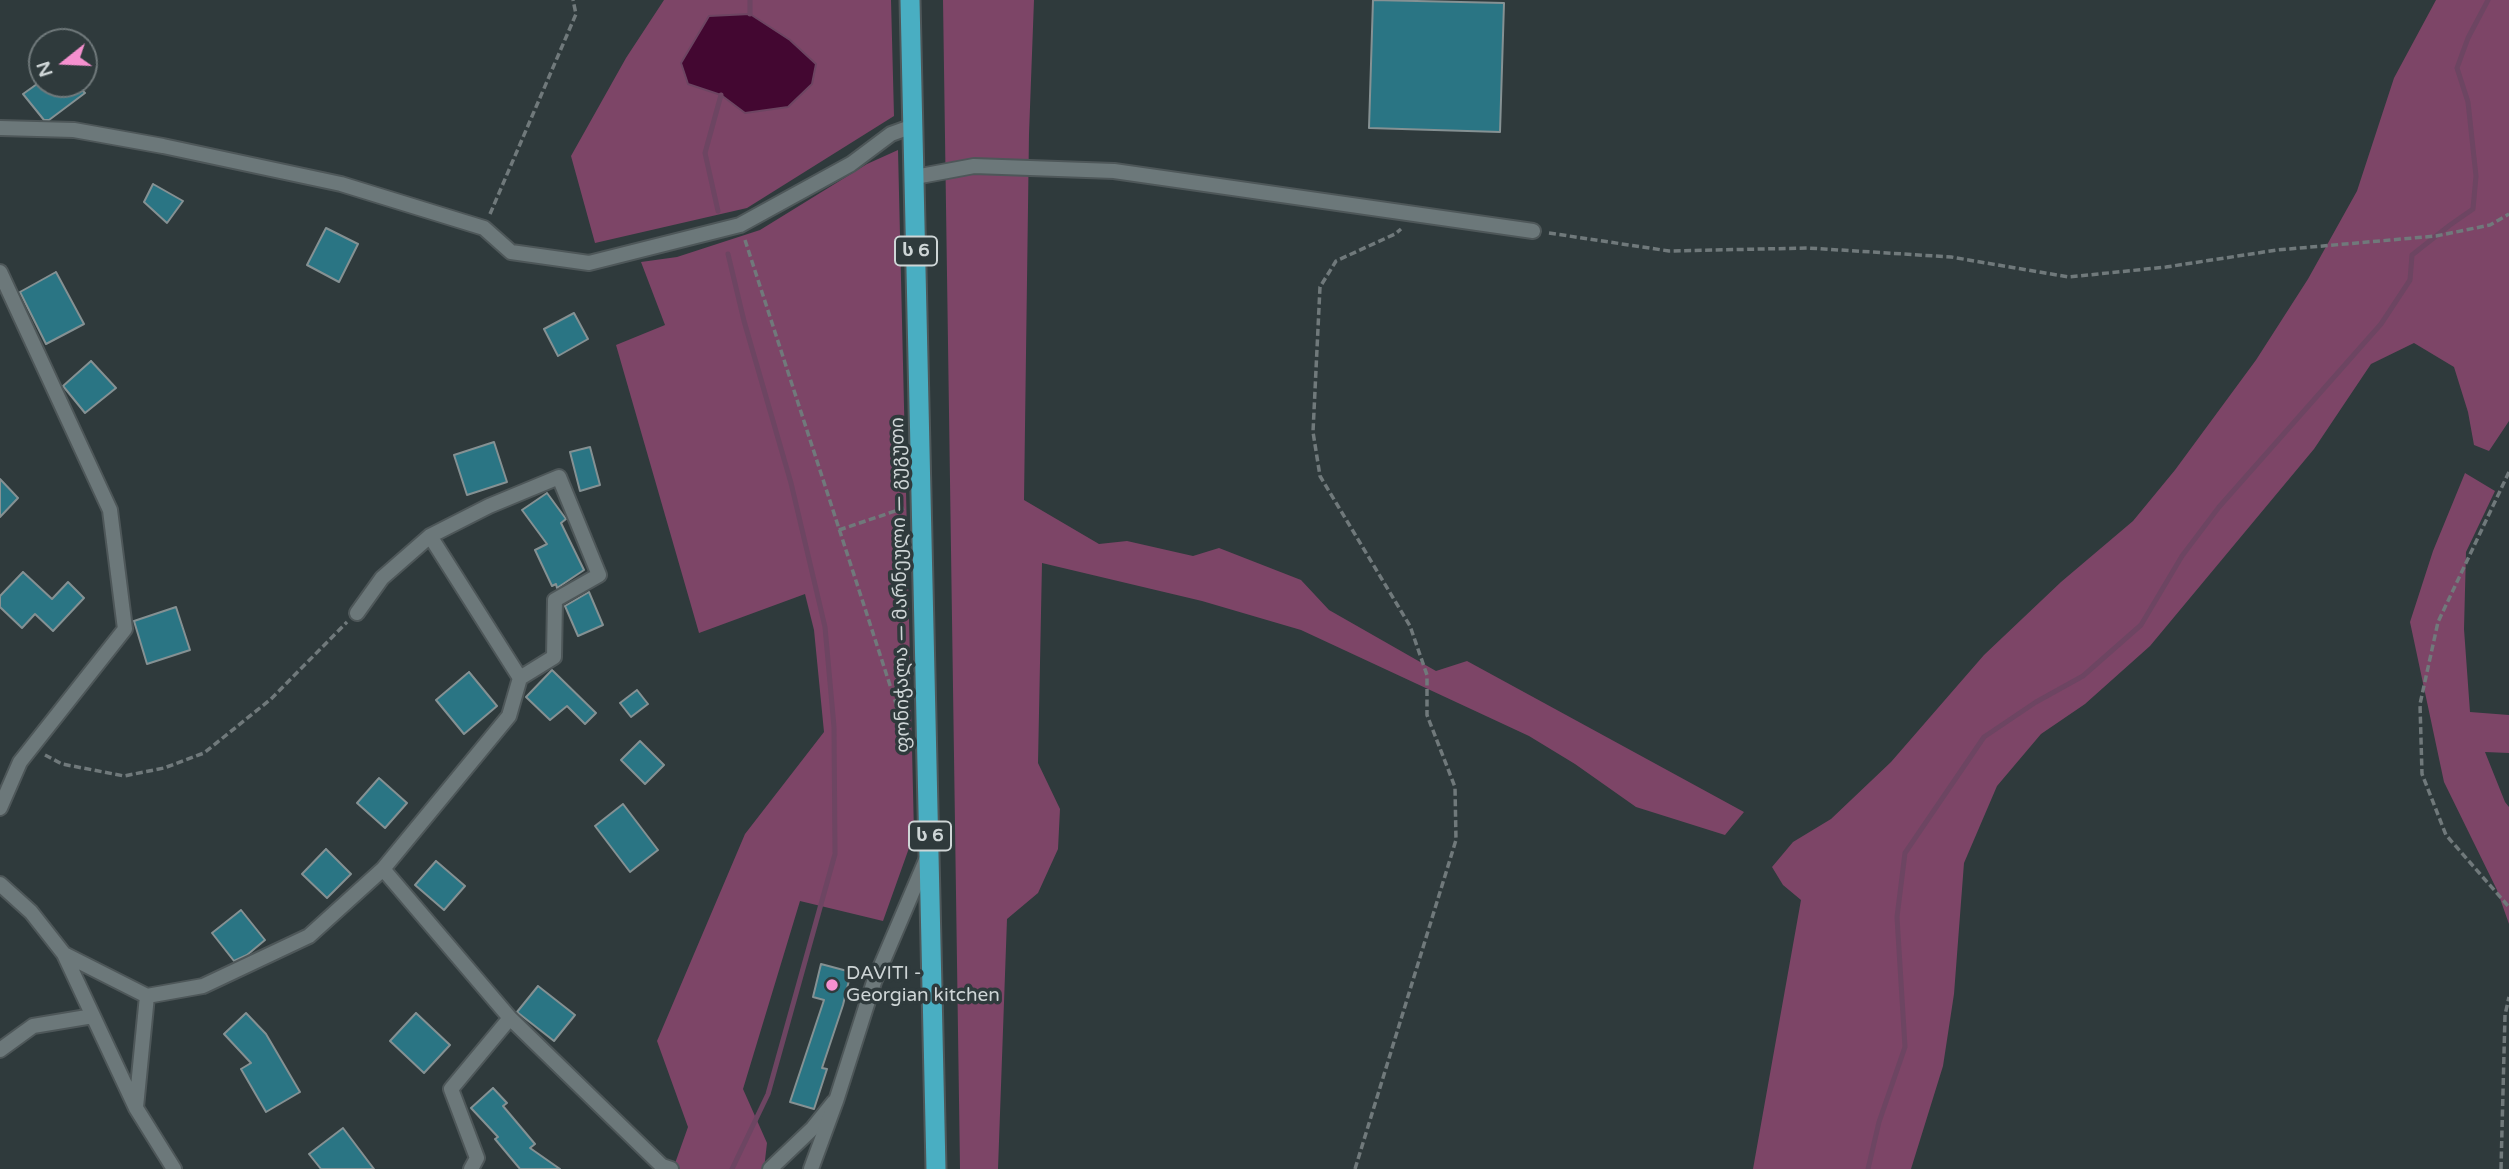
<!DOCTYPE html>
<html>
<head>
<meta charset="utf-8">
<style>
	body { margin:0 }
	#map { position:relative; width:2509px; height:1169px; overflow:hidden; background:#2f3a3c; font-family:"Varela Round",sans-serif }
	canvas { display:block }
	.north { position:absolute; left:28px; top:28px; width:70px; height:70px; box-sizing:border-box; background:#2f3a3c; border:2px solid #6f787a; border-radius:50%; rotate:252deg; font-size:19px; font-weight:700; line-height:28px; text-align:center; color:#ced5d6 }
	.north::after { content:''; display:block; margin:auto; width:24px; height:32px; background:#f690cf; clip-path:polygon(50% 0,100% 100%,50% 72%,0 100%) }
</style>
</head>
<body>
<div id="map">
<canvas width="2509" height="1169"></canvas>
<div class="north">N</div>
</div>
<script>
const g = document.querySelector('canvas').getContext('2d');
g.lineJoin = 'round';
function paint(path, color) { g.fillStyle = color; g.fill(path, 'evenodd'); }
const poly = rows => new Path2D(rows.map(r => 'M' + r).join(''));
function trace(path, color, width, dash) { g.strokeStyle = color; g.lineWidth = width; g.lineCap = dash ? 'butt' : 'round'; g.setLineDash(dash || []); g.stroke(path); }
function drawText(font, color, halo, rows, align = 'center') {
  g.font = font + ' "Varela Round","Noto Sans Georgian",sans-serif'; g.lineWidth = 7; g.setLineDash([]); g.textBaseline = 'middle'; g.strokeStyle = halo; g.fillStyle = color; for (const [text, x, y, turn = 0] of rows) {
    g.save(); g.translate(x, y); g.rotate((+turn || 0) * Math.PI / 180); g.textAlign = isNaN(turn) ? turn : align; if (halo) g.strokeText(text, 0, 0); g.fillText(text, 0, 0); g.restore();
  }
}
paint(poly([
	[664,0,891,0,894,116,747,208,595,243,571,156,626,58],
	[943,0,1034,0,1029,134,1024,500,1099,544,1127,541,1193,556,1219,548,1301,580,1329,610,1436,671,1467,661,1744,812,1725,835,1636,807,1575,764,1529,736,1301,630,1202,601,1042,563,1038,763,1060,809,1058,849,1038,893,1007,919,998,1169,960,1169],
	[2436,0,2509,0,2509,421,2489,451,2474,445,2468,412,2454,367,2414,343,2371,364,2314,449,2150,646,2085,704,2041,734,1997,786,1964,863,1954,994,1943,1066,1911,1169,1753,1169,1801,900,1783,885,1772,867,1793,842,1831,819,1891,762,1984,655,2061,582,2133,521,2175,470,2256,360,2308,279,2357,191,2394,78],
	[898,150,914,834,883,921,800,901,743,1089,767,1143,764,1169,673,1169,688,1127,657,1041,745,834,824,732,814,630,805,594,699,633,616,345,665,325,641,262,677,257,760,230,867,164],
	[2465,473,2495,491,2466,552,2464,629,2470,712,2509,715,2509,753,2485,752,2505,802,2509,807,2509,924,2497,890,2444,782,2410,622,2433,551]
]), '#7d4567');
const water = poly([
	[750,14,790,40,816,64,812,84,788,107,745,113,721,95,688,84,681,63,709,16,750,14]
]);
paint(water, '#430731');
trace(water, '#6d4562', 2);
trace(poly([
	[750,14,750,0],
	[718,211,705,153,721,95],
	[728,254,744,321,791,483,825,627,834,727,835,854,768,1094,732,1169],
	[1868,1169,1879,1122,1905,1047,1897,917,1905,853,1984,737,2036,702,2083,676,2141,625,2182,556,2219,507,2381,324,2410,280,2412,255,2450,225,2473,209,2476,176,2468,102,2457,68,2468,38,2488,0]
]), '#6d4562', 5);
const building = poly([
	[1373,0,1504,3,1500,132,1369,128,1373,0],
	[37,84,76,84,85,93,49,120,44,120,23,94,37,84],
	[153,184,183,201,167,223,144,202,153,184],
	[326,228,358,244,339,282,307,265,326,228],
	[56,272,84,324,46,344,20,292,56,272],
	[574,313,588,339,558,356,544,329,574,313],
	[91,361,116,388,85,413,63,386,91,361],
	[494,442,507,482,467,495,454,455,494,442],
	[590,447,600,485,580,491,570,452,590,447],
	[0,479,18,498,0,517,0,479],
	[547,493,566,519,561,523,584,570,557,588,556,584,552,586,535,550,547,544,522,510,547,493],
	[23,572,52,599,68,582,84,598,53,631,35,614,22,628,0,607,0,596,23,572],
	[589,592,603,625,578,636,565,606,589,592],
	[176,607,190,650,147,664,134,621,176,607],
	[552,670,596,713,585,724,567,706,550,720,526,697,552,670],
	[469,672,497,706,464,734,436,700,469,672],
	[637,690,648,704,631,717,620,703,637,690],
	[640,741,664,765,645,784,621,760,640,741],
	[379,778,407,803,385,828,357,803,379,778],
	[623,804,658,850,630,872,595,826,623,804],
	[326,849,351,874,327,898,302,874,326,849],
	[436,861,465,886,444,910,415,885,436,861],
	[241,910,265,940,247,955,234,961,212,933,241,910],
	[821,964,851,972,843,1005,822,1068,827,1069,814,1109,790,1102,824,1000,813,997,821,964],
	[538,986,575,1015,554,1041,517,1012,538,986],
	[246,1013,266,1034,300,1092,266,1112,241,1069,251,1063,224,1034,246,1013],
	[416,1013,450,1045,424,1073,390,1041,416,1013],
	[493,1088,507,1103,503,1106,535,1144,530,1148,560,1169,520,1169,495,1139,498,1137,471,1108,493,1088],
	[343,1128,374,1169,321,1169,309,1154,343,1128]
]);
paint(building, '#2a7584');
trace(building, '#859193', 2);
const minor = poly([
	[0,128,74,130,163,146,341,184,484,228,511,252,589,263,740,225,851,164,891,134,913,126],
	[915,177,974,166,1114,171,1533,231],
	[0,272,110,510,125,629,20,762,0,808],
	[430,536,520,678],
	[383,869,510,1018,662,1166,671,1169],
	[0,884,31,912,64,954,136,1108,174,1169],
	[64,954,147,996,203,986,309,936,383,869,509,716,520,678,554,657,555,600,599,575,559,477,489,506,430,536,382,578,357,613],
	[0,1050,33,1026,93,1016],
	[136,1107,147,996],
	[471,1169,477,1158,451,1089,510,1018],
	[770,1169,813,1128,834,1102]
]);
const tertiary = poly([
	[811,1169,836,1101,874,982,927,858]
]);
const trunk = poly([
	[910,0,936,1169]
]);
trace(minor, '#4e5759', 18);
trace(tertiary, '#4e5759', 18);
trace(trunk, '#4e5759', 23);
trace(poly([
	[490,214,576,14,573,0],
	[1549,233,1669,251,1808,248,1951,257,2069,277,2166,267,2277,250,2436,236,2490,225,2509,214],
	[745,240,901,719,908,720],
	[2509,472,2438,622,2420,704,2422,774,2446,835,2509,907],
	[839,530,904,508],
	[45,755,62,764,124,776,164,768,204,753,271,699,347,622],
	[1355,1169,1456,840,1455,787,1427,715,1427,675,1410,626,1320,476,1313,432,1320,287,1336,261,1395,234,1401,229],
	[2501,1169,2505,1015,2509,997]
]), '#70797b', 3.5, [7, 3.5]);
trace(minor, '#6c787a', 14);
trace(tertiary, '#6c787a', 14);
trace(trunk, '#49aec2', 19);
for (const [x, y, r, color] of [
	[832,985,7,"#f690cf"]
]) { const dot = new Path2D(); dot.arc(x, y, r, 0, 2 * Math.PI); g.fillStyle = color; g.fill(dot); trace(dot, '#2f3a3c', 2.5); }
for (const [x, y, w] of [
	[916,251,42],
	[930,836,42]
]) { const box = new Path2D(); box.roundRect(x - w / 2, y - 14.5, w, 29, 5); g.fillStyle = '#2f3a3c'; g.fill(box); trace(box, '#ced5d6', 2); }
drawText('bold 18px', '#ced5d6', null, [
	["ს 6",916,251],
	["ს 6",930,836]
]);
drawText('19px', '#ced5d6', '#2f3a3c', [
	["ფონიჭალა — მარნეული — გუგუთი",901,585,-91]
]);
drawText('19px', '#ced5d6', '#2f3a3c', [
	["DAVITI -",846,974],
	["Georgian kitchen",846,996]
], 'left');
</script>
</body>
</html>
